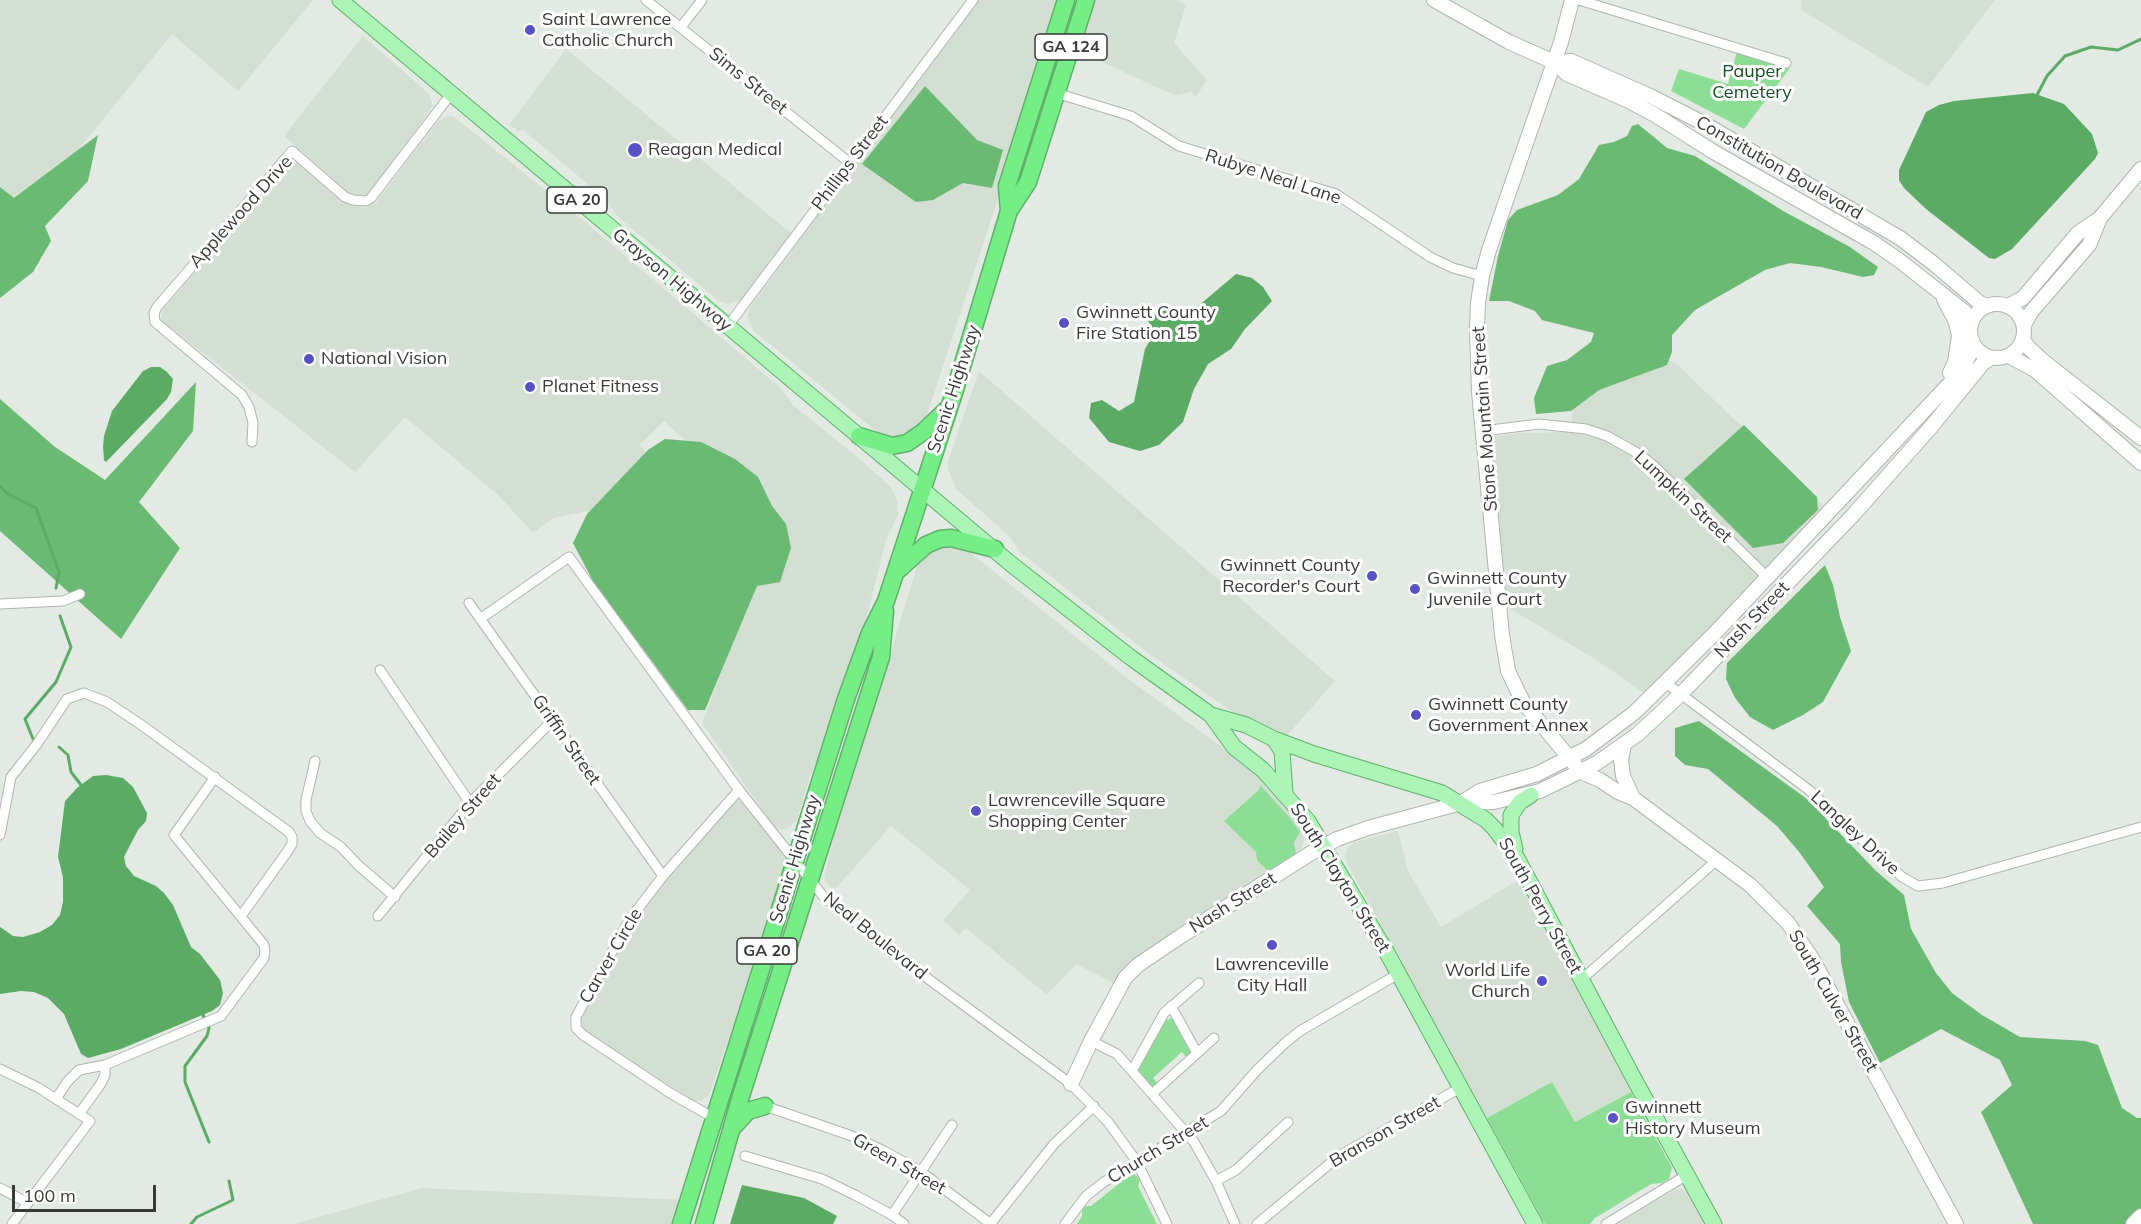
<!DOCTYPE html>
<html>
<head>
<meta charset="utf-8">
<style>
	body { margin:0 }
	#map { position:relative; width:2141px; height:1224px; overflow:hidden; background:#e3e9e3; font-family:Mulish,sans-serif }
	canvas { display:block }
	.scale { position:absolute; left:12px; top:1185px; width:144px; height:27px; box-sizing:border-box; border:3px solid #393b39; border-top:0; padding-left:8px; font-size:18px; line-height:21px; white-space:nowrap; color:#393b39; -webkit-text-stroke:4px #fff; paint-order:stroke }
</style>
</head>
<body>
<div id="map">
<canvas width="2141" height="1224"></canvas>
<div class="scale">100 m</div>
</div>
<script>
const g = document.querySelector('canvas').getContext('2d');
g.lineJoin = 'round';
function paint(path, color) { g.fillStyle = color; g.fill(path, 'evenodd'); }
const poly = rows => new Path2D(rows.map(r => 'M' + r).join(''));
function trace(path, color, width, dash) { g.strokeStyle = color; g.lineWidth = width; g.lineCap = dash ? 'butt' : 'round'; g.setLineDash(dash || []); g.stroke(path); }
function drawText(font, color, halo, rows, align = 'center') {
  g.font = font + ' Mulish,sans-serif'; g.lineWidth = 6; g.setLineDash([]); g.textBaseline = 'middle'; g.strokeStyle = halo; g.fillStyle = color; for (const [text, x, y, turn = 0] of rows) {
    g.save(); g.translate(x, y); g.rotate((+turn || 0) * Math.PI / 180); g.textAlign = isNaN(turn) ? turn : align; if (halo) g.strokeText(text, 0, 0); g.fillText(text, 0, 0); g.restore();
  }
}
paint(poly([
	[0,0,313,0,238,91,172,34,26,215,0,195],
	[977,0,1060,0,1031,95,1021,113,1015,131,1013,153,926,418,923,425,897,440,882,436,754,331,749,322,748,314,754,302],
	[1093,0,1177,0,1186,5,1174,43,1207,80,1195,98,1192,92,1177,95,1162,90,1077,50],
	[1802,0,1995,0,1928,87,1801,10],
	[363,36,429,94,433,106,371,192,360,196,348,192,284,136],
	[566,49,791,233,748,293,741,300,727,304,719,301,617,216,606,199,523,130,518,131,509,125],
	[447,116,453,116,591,227,781,388,793,405,855,455,891,487,897,500,898,515,886,540,868,612,824,746,810,776,797,821,788,828,781,830,775,828,702,723,777,525,664,421,640,445,652,461,607,507,553,518,533,533,499,496,405,417,355,472,161,320,162,311,287,163,297,163,343,203,365,208,375,204,439,120],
	[1643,346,1678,365,1827,509,1647,695,1598,661,1504,605,1489,437,1520,433,1570,432,1579,369],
	[979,371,1335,681,1285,738,1237,715,1148,653,1020,552,1009,536,956,489,948,469,948,461],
	[936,544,962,546,1123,675,1245,764,1266,783,1303,829,1305,837,1301,849,1280,863,1267,875,1132,961,1114,983,1076,964,1047,995,966,928,959,935,943,920,970,890,891,826,837,887,833,889,829,886,824,878,849,772,859,757,920,556],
	[739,801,746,806,788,860,747,996,730,1034,709,1095,702,1101,694,1101,588,1034,583,1029,581,1019,620,946,661,885,735,802],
	[1398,831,1408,871,1441,927,1520,879,1631,1092,1575,1122,1552,1082,1487,1118,1347,863,1345,856,1347,849,1354,842],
	[422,1188,683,1200,675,1224,294,1224],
	[1682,1189,1687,1193,1704,1224,1617,1224,1673,1191]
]), '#d4dfd4');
paint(poly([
	[1737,52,1790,68,1744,129,1671,91,1679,69,1728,84],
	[1260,785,1291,819,1300,832,1294,842,1296,854,1270,873,1257,860,1256,852,1224,821,1259,790],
	[1171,1018,1175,1020,1193,1052,1187,1058,1182,1052,1153,1078,1158,1084,1151,1089,1137,1071,1165,1021],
	[1552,1082,1575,1122,1631,1092,1672,1168,1669,1179,1662,1183,1651,1184,1595,1218,1590,1224,1545,1224,1487,1118],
	[1129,1173,1136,1175,1140,1180,1138,1186,1157,1224,1077,1224,1082,1216,1082,1210,1086,1206,1091,1206,1121,1182,1123,1176]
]), '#8dde95');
paint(poly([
	[925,86,977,140,1003,150,992,188,963,183,933,200,916,202,862,164],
	[1638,124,1667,148,1695,156,1785,212,1850,247,1878,267,1874,275,1863,277,1821,267,1790,263,1765,270,1695,310,1672,335,1672,352,1667,365,1599,390,1571,411,1536,414,1534,398,1547,366,1567,360,1591,342,1594,333,1542,320,1535,311,1509,301,1489,301,1498,256,1508,220,1517,210,1558,195,1579,179,1599,145,1614,142,1627,136,1632,126],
	[98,135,88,181,45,226,51,241,33,272,0,298,0,187,14,198],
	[196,382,193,431,139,502,180,548,121,639,0,531,0,399,55,447,105,480],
	[1744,425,1817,497,1818,510,1783,543,1753,548,1684,479],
	[665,439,701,442,735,459,758,477,772,506,786,524,791,548,780,582,757,586,705,710,688,710,593,581,573,543,587,514,648,450],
	[1825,565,1833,585,1840,617,1851,651,1823,702,1803,715,1773,730,1750,717,1735,698,1726,679,1727,663],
	[1699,721,1807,799,1876,871,1904,895,1911,929,1936,973,1952,993,1982,1015,2020,1037,2085,1041,2098,1045,2122,1108,2137,1118,2141,1118,2141,1224,2033,1224,1981,1112,2012,1085,2000,1060,1941,1029,1880,1063,1849,1002,1841,962,1840,944,1807,906,1824,887,1800,853,1777,826,1708,769,1685,765,1675,756,1675,728]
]), '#6aba73');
paint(poly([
	[2033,93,2064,104,2092,134,2098,153,2095,159,2012,249,1995,259,1989,258,1926,209,1904,188,1899,180,1899,170,1926,112,1939,105,1954,101],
	[1236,274,1252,278,1263,287,1272,301,1245,329,1231,349,1208,364,1194,389,1183,422,1159,445,1140,451,1109,442,1089,418,1091,403,1102,400,1119,411,1134,402,1145,349,1155,332,1147,319,1163,310,1190,313],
	[151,367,160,367,167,372,173,379,171,392,167,399,106,462,104,460,103,447,104,436,112,411,143,371],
	[106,775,123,778,133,787,147,813,146,821,138,830,124,857,126,866,134,876,156,886,164,893,173,905,191,947,200,954,220,980,223,993,220,1005,212,1011,121,1049,88,1058,81,1054,64,1014,48,998,34,992,21,991,0,994,0,927,13,936,23,937,40,932,52,925,60,915,63,902,63,877,58,857,65,801,77,788,93,776],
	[742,1185,804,1198,837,1216,833,1224,730,1224]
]), '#5bab65');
trace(poly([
	[2037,95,2047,76,2065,56,2091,47,2118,50,2141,39],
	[0,486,8,494,36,508,59,572,56,588],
	[33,739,25,719,56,682,71,647,60,616],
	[59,747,68,755,71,772,81,785],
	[203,1015,209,1028,207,1036,185,1066,185,1082,209,1142],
	[191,1224,197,1217,233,1200,229,1181]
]), '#5bab65', 3);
const street = poly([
	[646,0,850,163],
	[1579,0,1786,63],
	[681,27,702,0],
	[1056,93,1131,116,1179,146,1336,194,1430,257,1453,268,1482,276],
	[727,327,973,0],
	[1483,431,1539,424,1586,429,1607,436,1639,454,1653,465,1767,577],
	[252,442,253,423,249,407,242,395,155,322,154,313,157,307,292,151,345,197,353,200,366,201,371,198,451,94],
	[469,603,663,876],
	[0,604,63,601,80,594],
	[480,619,569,557,739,790,823,896,885,947,1071,1084,1108,1122,1137,1162,1167,1224],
	[380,670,470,803],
	[1666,683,1809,790,1902,877,1918,886,1943,883,2141,827],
	[315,761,306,800,306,811,310,821,320,833,341,847,358,865,395,897],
	[0,835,11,777,37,744,67,699,84,693,107,702,140,724,289,832,292,837,292,844,287,852,241,916],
	[378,916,470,803,552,721],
	[1581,980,1717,860],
	[1171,1006,1197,1053],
	[1091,1041,1117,1054,1194,1142,1216,1181,1235,1224],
	[0,1069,39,1088,90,1121,12,1224],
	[1133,1069,1164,1013,1199,983],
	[1152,1094,1214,1038],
	[56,1099,67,1082,79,1070,105,1065,221,1016,264,958,265,951,264,945,174,835,215,777],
	[765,1106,852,1136,884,1151,920,1171,991,1224],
	[79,1114,100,1085,105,1075,105,1065],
	[714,1118,670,1093,583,1035,576,1028,576,1017,630,919,663,876,739,790],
	[745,1156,822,1179,855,1195,892,1215,904,1224],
	[1216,1181,1236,1170,1288,1122],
	[0,1188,28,1203],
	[892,1215,952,1125],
	[991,1223,1054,1144,1094,1106],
	[1065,1224,1086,1196,1104,1182,1221,1111,1257,1070,1285,1043,1300,1031,1398,974],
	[1257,1224,1339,1156,1460,1088],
	[1606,1224,1687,1175]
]);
const secondary = poly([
	[1434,0,1509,42,1554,62,1567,74,1629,101,1657,116,1712,151,1874,243,1900,261,1965,312,1971,325],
	[1572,0,1561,42,1489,250,1482,276,1478,303,1477,328,1479,392,1502,635,1508,671,1523,702,1581,772,1600,780,1618,792,1633,798,1750,885,1788,923,1813,960,1956,1224],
	[1554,62,1571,61,1650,96,1703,123,1900,238,1933,263,1980,303,1987,306],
	[1944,299,1956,322,1959,336,1955,362,1950,373],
	'1970 331a27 27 0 1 1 54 0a27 27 0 1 1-54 0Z',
	[2008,306,2023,298,2078,233,2100,218,2141,169],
	[2024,325,2031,312,2089,245,2100,218],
	[2023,340,2029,348,2042,360,2141,438],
	[2009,356,2035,370,2141,463],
	[1624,745,1621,760,1623,776,1633,798],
	[1463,803,1494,802,1540,791,1597,763,1638,734,1681,694,1854,514,1931,427,1983,363,1991,358],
	[1071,1084,1091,1041,1125,978,1138,965,1181,936,1311,853,1337,839,1368,828,1461,803,1480,791,1537,774,1586,749,1634,713,1715,633,1951,382,1966,362,1971,351,1972,340],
	[2133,1224,2141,1216]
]);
const primary = poly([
	[340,0,1011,564,1130,657,1211,715,1234,747,1263,770,1308,821,1386,951,1535,1224],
	[1211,715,1246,725,1274,739,1314,754,1442,793,1486,820,1494,828,1517,858,1633,1077,1714,1224],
	[1274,739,1282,751,1285,793],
	[1515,849,1511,832,1511,815,1520,802,1531,795]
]);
const highway = poly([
	[1009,211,1007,186,1066,0],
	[859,436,892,446,907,443,923,432,947,409],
	[896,572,926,545,940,539,951,538,995,549],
	[734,1126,748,1111,765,1106],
	[681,1224,846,699,870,633,886,601,954,393,1009,211,1028,182,1086,0],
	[704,1224,740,1099,881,657,885,611]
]);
trace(street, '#afb4af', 11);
trace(secondary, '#afb4af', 16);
trace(primary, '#60af6b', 17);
trace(highway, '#60af6b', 19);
trace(street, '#fff', 9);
trace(secondary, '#fff', 14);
trace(primary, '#acf5b6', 15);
trace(highway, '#75ee86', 16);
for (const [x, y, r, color] of [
	[530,30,6,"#5751c8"],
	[635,150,8,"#5751c8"],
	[1064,323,6,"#5751c8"],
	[309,359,6,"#5751c8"],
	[530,387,6,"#5751c8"],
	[1372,576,6,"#5751c8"],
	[1415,589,6,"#5751c8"],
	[1416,715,6,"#5751c8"],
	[976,811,6,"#5751c8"],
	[1272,945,6,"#5751c8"],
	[1542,981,6,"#5751c8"],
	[1613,1118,6,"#5751c8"]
]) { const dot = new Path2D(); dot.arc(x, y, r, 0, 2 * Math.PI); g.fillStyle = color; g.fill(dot); trace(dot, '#fff', 2); }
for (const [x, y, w] of [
	[1071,47,72],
	[577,200,60],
	[767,951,60]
]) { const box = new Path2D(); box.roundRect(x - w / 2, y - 13, w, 26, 4.5); g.fillStyle = '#fff'; g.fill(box); trace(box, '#393b39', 1.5); }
drawText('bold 16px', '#393b39', null, [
	["GA 124",1071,47],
	["GA 20",577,200],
	["GA 20",767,951]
]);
drawText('18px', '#393b39', '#fff', [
	["Saint Lawrence",542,20],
	["Catholic Church",542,41],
	["Reagan Medical",648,150],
	["Gwinnett County",1076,313],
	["Fire Station 15",1076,334],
	["National Vision",321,359],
	["Planet Fitness",542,387],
	["Gwinnett County",1360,566,"right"],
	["Recorder's Court",1360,587,"right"],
	["Gwinnett County",1427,579],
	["Juvenile Court",1427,600],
	["Gwinnett County",1428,705],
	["Government Annex",1428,726],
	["Lawrenceville Square",988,801],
	["Shopping Center",988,822],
	["Lawrenceville",1272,965,"center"],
	["City Hall",1272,986,"center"],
	["World Life",1530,971,"right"],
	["Church",1530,992,"right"],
	["Gwinnett",1625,1108],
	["History Museum",1625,1129]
], 'left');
drawText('18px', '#164f20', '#fff', [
	["Pauper",1752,72],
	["Cemetery",1752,93]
]);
drawText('18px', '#393b39', '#fff', [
	["Sims Street",748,81,39],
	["Phillips Street",850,163,-53],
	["Constitution Boulevard",1779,168,30],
	["Rubye Neal Lane",1273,177,18],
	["Applewood Drive",241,212,-48],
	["Grayson Highway",672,280,40],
	["Scenic Highway",954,389,-72],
	["Stone Mountain Street",1485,419,-94],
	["Lumpkin Street",1683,497,43],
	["Nash Street",1752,620,-46],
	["Griffin Street",566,740,55],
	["Bailey Street",463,816,-49],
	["Langley Drive",1855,833,43],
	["Scenic Highway",795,859,-73],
	["South Clayton Street",1340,878,58],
	["Nash Street",1233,903,-32],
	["South Perry Street",1540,906,61],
	["Neal Boulevard",875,936,39],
	["Carver Circle",611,956,-60],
	["South Culver Street",1833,1001,60],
	["Branson Street",1385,1132,-30],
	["Church Street",1158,1150,-31],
	["Green Street",899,1164,30]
]);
</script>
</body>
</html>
